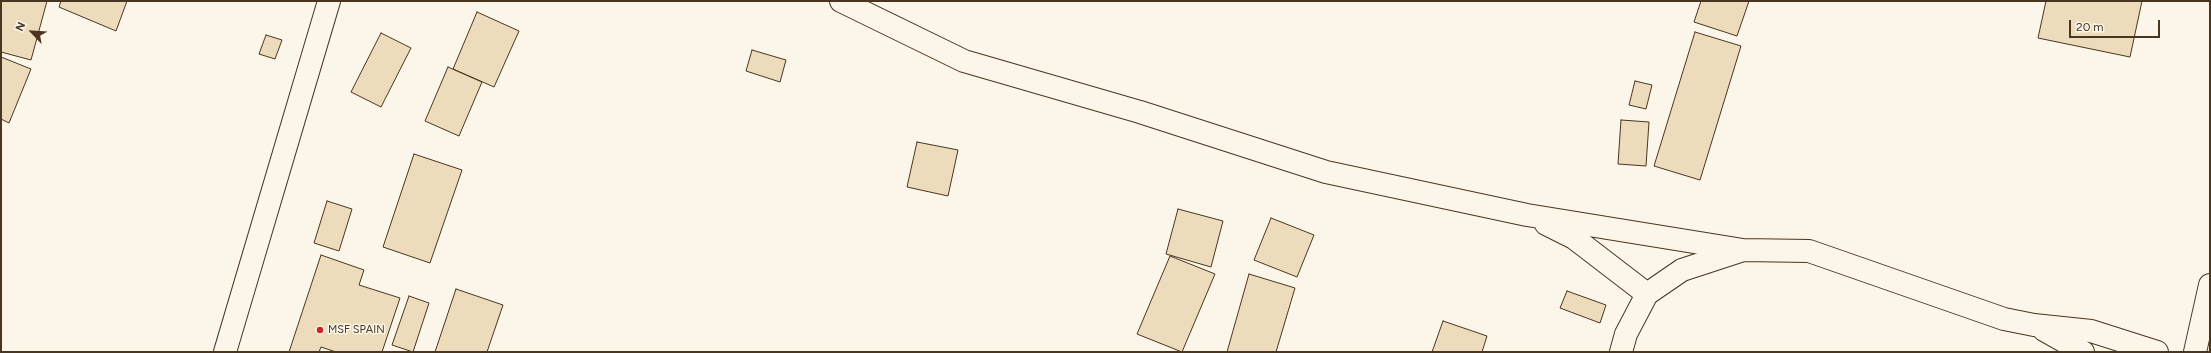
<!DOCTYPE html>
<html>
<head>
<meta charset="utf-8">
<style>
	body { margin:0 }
	#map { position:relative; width:2211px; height:353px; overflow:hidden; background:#fbf6e9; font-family:Figtree,sans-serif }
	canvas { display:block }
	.frame { position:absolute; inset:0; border:2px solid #4a3520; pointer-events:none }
	.north { position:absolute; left:12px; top:12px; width:40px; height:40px; -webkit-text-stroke:3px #fbf6e9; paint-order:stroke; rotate:295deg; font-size:11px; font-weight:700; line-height:16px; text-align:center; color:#4a3520 }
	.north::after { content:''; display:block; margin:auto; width:14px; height:18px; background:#4a3520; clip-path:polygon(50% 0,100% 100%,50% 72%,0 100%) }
	.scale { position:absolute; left:2069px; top:20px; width:91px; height:18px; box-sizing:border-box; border:2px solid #4a3520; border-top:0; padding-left:5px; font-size:12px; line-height:14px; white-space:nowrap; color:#4a3520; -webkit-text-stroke:3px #fbf6e9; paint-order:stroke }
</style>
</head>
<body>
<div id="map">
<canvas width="2211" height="353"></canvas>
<div class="frame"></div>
<div class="north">N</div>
<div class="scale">20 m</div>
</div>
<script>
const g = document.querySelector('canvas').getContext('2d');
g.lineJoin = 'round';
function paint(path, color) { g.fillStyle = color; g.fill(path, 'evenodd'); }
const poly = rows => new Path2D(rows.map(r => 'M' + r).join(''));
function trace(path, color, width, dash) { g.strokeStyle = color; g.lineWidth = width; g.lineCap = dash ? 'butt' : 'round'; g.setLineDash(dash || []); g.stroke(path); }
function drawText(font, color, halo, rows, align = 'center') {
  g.font = font + ' Figtree,sans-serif'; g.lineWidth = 3; g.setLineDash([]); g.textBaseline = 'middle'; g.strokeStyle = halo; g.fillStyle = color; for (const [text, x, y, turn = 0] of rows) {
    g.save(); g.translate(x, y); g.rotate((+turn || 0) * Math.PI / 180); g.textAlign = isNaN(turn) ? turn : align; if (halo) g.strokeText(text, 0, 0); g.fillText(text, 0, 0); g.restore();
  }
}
const building = poly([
	[1,1,47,1,31,60,1,52,1,1],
	[61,1,127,1,116,31,59,7,61,1],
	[1701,1,1749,1,1737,36,1694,22,1701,1],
	[2046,1,2142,1,2130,57,2038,38,2046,1],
	[477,12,519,31,494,87,453,69,477,12],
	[1695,32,1741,46,1700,180,1654,166,1695,32],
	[381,33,411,48,381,107,351,92,381,33],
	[266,35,282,40,275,59,259,54,266,35],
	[752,50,786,60,780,82,746,71,752,50],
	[1,57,31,69,9,123,1,119,1,57],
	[448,67,482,82,459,136,425,121,448,67],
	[1635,81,1652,85,1646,109,1629,105,1635,81],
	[1621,120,1649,122,1646,166,1618,164,1621,120],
	[917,142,958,150,948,196,907,187,917,142],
	[414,154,462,170,430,263,383,247,414,154],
	[327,201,352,209,339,251,314,243,327,201],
	[1178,209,1223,221,1211,267,1166,254,1178,209],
	[1271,218,1314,235,1297,277,1254,260,1271,218],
	[321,255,364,270,359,285,400,298,382,352,336,352,321,347,319,352,289,352,321,255],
	[1170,256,1215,274,1182,352,1137,334,1170,256],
	[1249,274,1295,288,1276,352,1227,352,1249,274],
	[456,289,503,305,487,352,435,352,456,289],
	[1567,291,1606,305,1600,323,1560,308,1567,291],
	[409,296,429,303,413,352,392,345,409,296],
	[1443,321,1487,336,1482,352,1432,352,1443,321]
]);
paint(building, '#ecdcbc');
trace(building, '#4a3520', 1);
const street = poly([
	[841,1,964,61,1140,112,1326,172,1527,215,1743,250,1809,251,2004,319,2034,325,2091,331,2157,352],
	[1546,224,1574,238,1647,294],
	[2044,330,2083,352],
	[225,352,329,1],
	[1621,352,1626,334,1647,294,1682,270,1740,251],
	[2195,352,2210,285]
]);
trace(street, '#4a3520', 24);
trace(street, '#fbf6e9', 22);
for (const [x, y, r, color] of [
	[320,330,4,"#c62828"]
]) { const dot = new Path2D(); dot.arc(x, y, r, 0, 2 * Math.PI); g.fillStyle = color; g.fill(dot); trace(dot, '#fbf6e9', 1.5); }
drawText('11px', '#4a3520', '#fbf6e9', [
	["MSF SPAIN",328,330]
], 'left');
</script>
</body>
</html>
